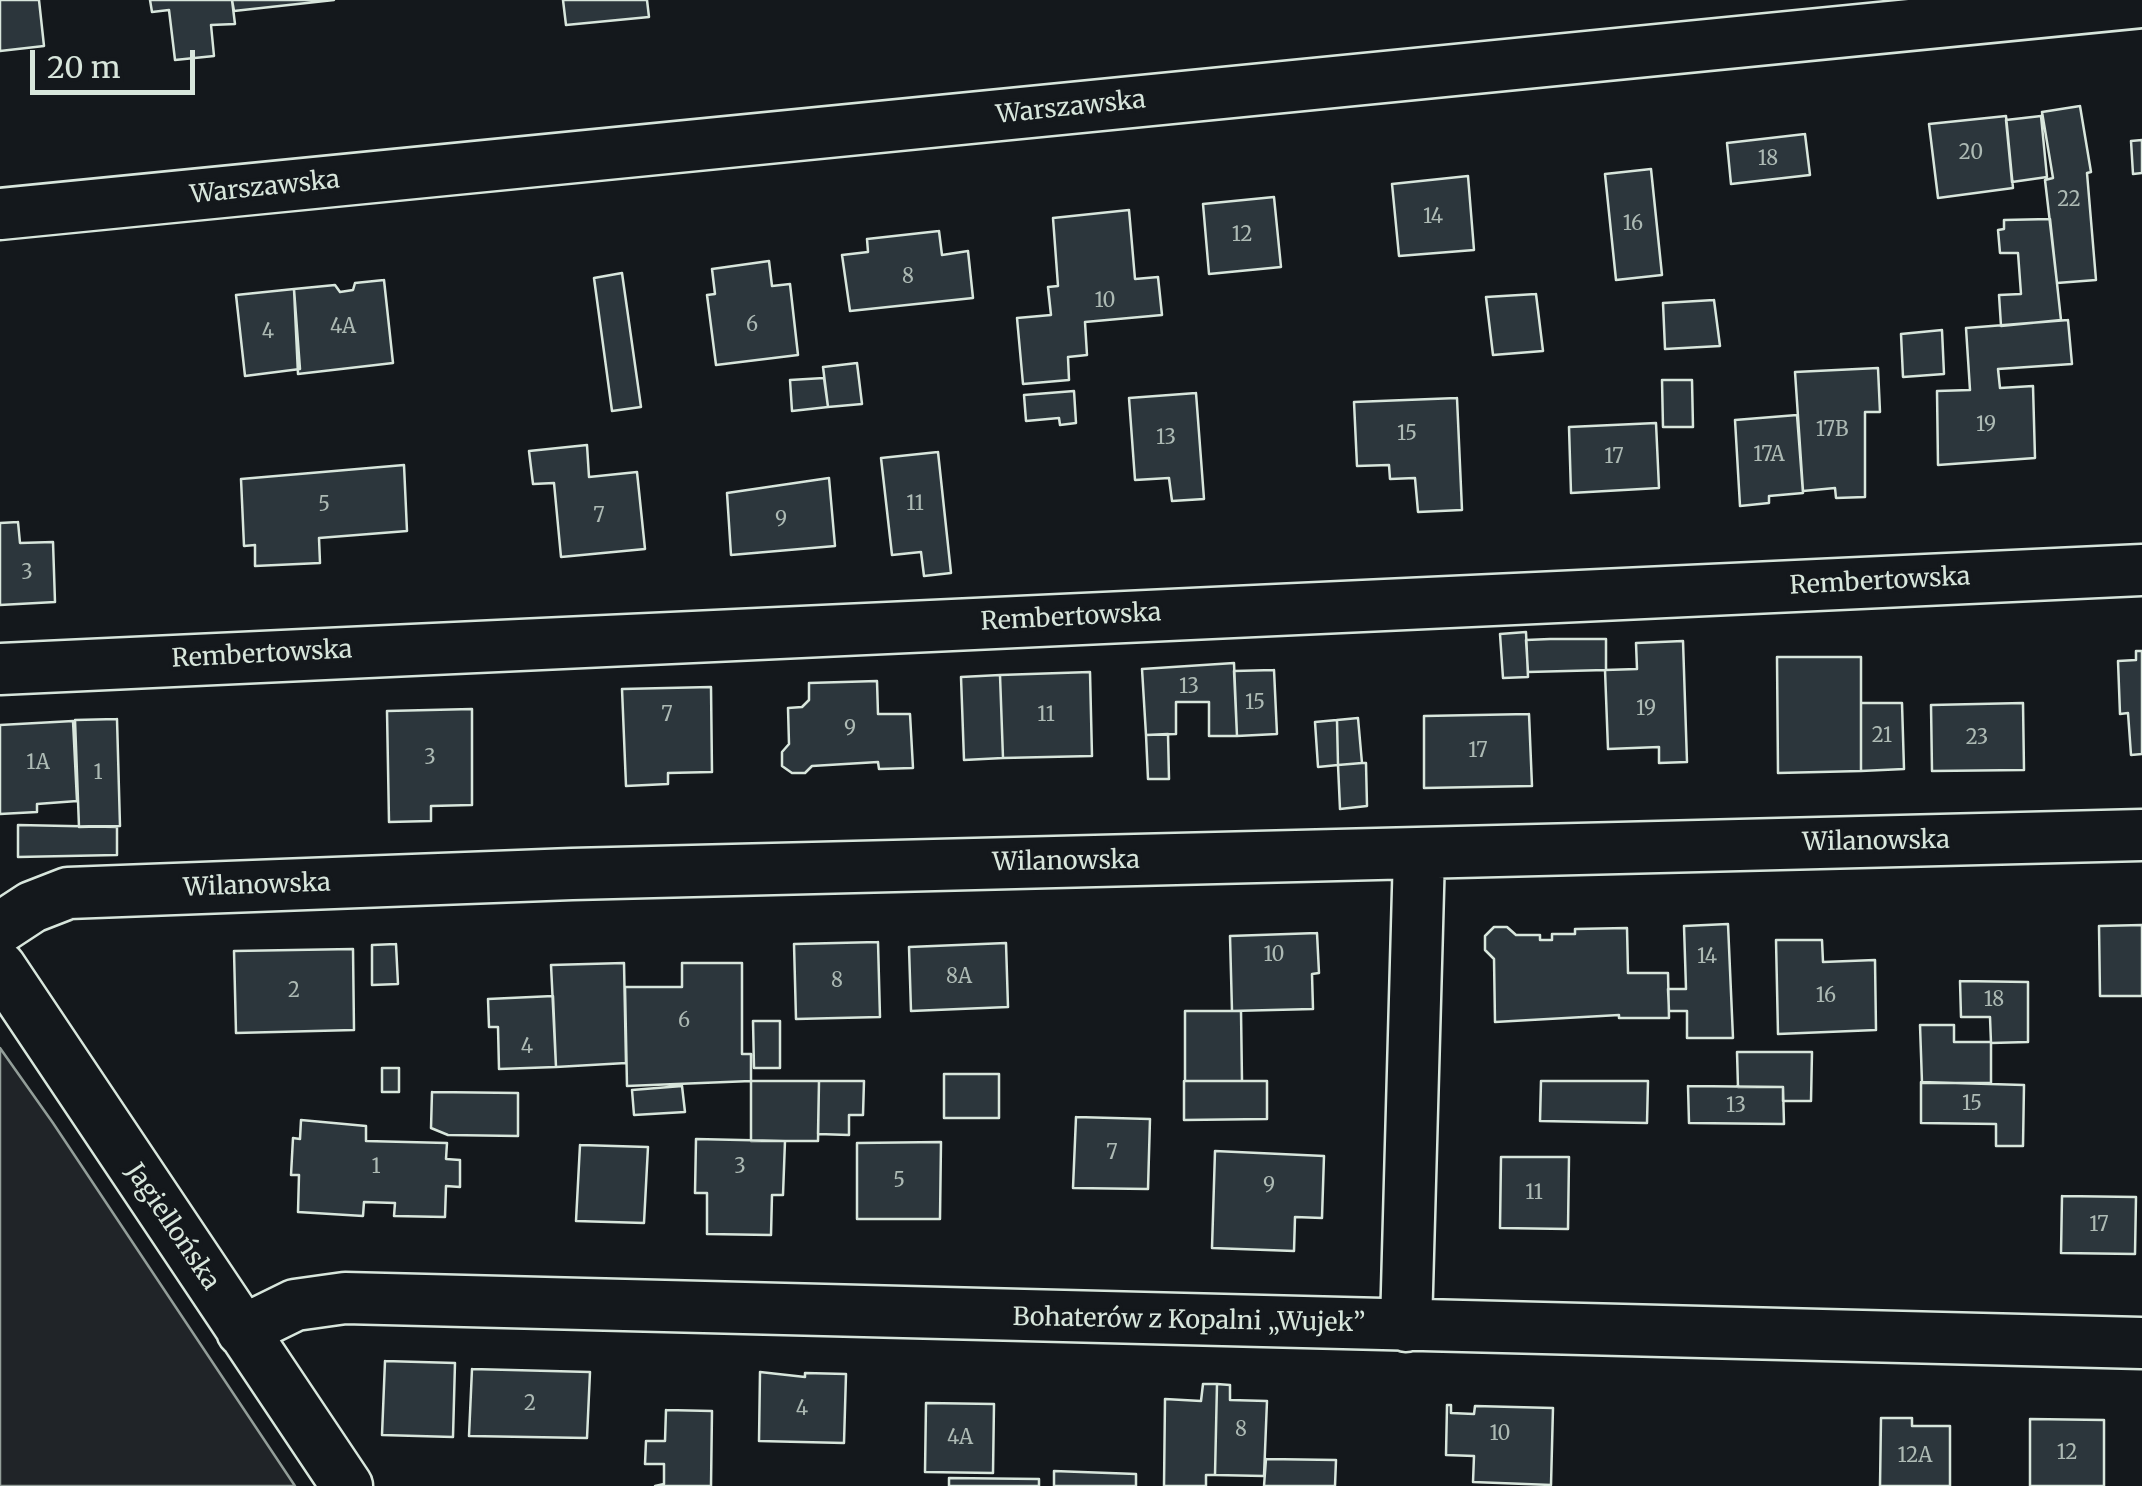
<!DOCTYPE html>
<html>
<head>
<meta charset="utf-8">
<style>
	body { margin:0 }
	#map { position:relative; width:2142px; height:1486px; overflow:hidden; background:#14181c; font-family:Merriweather,serif }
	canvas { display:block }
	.scale { position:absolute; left:30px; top:50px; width:165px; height:45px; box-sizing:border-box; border:5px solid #d8e6dc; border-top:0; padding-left:12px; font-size:30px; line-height:35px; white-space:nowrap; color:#d8e6dc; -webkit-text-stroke:8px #14181c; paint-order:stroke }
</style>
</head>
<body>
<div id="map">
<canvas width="2142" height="1486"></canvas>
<div class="scale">20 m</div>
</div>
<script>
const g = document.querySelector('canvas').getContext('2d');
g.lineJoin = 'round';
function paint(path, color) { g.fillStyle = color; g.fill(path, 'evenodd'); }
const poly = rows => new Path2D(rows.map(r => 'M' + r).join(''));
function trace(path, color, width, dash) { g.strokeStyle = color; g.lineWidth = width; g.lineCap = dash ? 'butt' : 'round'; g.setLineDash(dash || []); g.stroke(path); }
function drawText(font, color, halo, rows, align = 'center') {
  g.font = font + ' Merriweather,serif'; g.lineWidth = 8; g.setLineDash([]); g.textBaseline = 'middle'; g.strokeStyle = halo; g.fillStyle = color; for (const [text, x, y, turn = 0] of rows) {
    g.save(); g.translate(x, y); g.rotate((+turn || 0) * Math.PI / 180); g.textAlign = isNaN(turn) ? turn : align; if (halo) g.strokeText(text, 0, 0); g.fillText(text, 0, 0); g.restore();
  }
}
const green = poly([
	[0,1048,53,1123,295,1486,0,1486,0,1048]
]);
paint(green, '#202428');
trace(green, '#939e99', 2.5);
const building = poly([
	[0,0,39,0,44,46,0,51,0,0],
	[150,0,232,0,235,24,211,25,214,56,175,60,169,10,152,12,150,0],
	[232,0,334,0,234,11,232,0],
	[563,0,647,0,649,17,566,25,563,0],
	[2080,106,2091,172,2087,173,2096,280,2057,283,2045,180,2053,178,2042,112,2080,106],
	[2006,116,2013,188,1938,198,1929,124,2006,116],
	[2041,116,2047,177,2012,182,2006,120,2041,116],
	[1805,134,1810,175,1731,184,1727,143,1805,134],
	[2142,140,2142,173,2133,174,2131,141,2142,140],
	[1651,169,1662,275,1616,280,1605,174,1651,169],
	[1468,176,1474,250,1399,256,1392,184,1468,176],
	[1274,197,1281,267,1209,274,1203,204,1274,197],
	[1129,210,1135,279,1158,277,1162,315,1085,322,1087,355,1068,357,1069,380,1023,384,1017,318,1051,315,1048,287,1058,286,1053,218,1129,210],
	[2050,219,2061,320,2001,326,1999,295,2021,294,2018,253,2000,253,1998,230,2004,229,2004,220,2050,219],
	[939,231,942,255,968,251,973,298,850,311,842,255,868,252,867,239,939,231],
	[769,261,772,286,790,284,798,355,716,365,707,295,715,294,712,269,769,261],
	[622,273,641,407,612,411,594,278,622,273],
	[384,280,393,363,298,374,294,289,335,285,340,292,353,290,355,283,384,280],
	[294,289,300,369,245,376,236,295,294,289],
	[1536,294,1543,351,1493,355,1486,297,1536,294],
	[1714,300,1720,346,1665,349,1663,303,1714,300],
	[2068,320,2072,364,1998,369,2000,388,2033,386,2035,458,1938,465,1937,391,1970,390,1966,328,2068,320],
	[1942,330,1944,374,1903,377,1901,334,1942,330],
	[857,363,862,404,828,407,823,367,857,363],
	[1878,368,1880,412,1865,412,1865,497,1836,498,1835,488,1803,491,1795,372,1878,368],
	[824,378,828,407,792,411,790,380,824,378],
	[1662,380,1692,380,1693,427,1663,427,1662,380],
	[1074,391,1076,423,1060,425,1059,418,1026,421,1024,395,1074,391],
	[1196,393,1204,499,1172,501,1169,478,1135,480,1129,398,1196,393],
	[1457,398,1462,510,1418,512,1415,478,1390,479,1389,465,1357,466,1354,402,1457,398],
	[1797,415,1803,493,1769,496,1769,503,1740,506,1735,420,1797,415],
	[1656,423,1659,488,1571,493,1569,427,1656,423],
	[587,445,589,477,637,472,645,549,561,557,554,483,533,484,529,451,587,445],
	[938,452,951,573,924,576,921,552,892,555,881,458,938,452],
	[404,465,407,531,319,538,320,563,255,566,255,545,244,546,241,479,404,465],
	[829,478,835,546,731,555,727,493,829,478],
	[18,522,20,543,53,542,55,602,0,605,0,523,18,522],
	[1526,632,1528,677,1503,678,1500,634,1526,632],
	[1550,639,1606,639,1606,670,1528,672,1526,640,1550,639],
	[1683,641,1687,762,1659,763,1659,747,1608,749,1605,670,1637,669,1636,643,1683,641],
	[2136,651,2142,651,2142,754,2131,755,2128,713,2120,714,2118,661,2136,660,2136,651],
	[1777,657,1861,657,1861,771,1778,773,1777,657],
	[1234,663,1237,736,1209,736,1209,702,1176,702,1176,734,1146,735,1142,669,1234,663],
	[1274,670,1277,734,1237,736,1234,671,1274,670],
	[1090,672,1092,756,1003,758,1000,675,1090,672],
	[1000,675,1003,758,964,760,961,677,1000,675],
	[877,681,878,714,910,714,913,768,879,769,878,762,812,766,805,773,792,773,782,766,782,752,789,744,788,708,802,707,809,700,809,683,877,681],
	[711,687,712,772,668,773,668,784,626,786,622,689,711,687],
	[1861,703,1902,703,1904,769,1861,771,1861,703],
	[2023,703,2024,770,1932,771,1931,705,2023,703],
	[472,709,472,805,431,806,431,821,389,822,387,711,472,709],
	[1529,714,1532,786,1424,788,1424,716,1529,714],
	[1358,718,1362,763,1338,765,1337,720,1358,718],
	[117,719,120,826,79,827,75,720,117,719],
	[1337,720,1338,765,1318,767,1315,722,1337,720],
	[73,721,77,801,37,804,37,812,0,814,0,725,73,721],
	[1168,734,1169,779,1148,779,1146,735,1168,734],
	[1362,763,1366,763,1367,806,1340,809,1338,765,1362,763],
	[18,825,117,827,117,855,18,857,18,825],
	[1728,924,1733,1038,1687,1038,1687,1011,1669,1011,1668,989,1686,989,1684,926,1728,924],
	[2142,925,2142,996,2100,996,2099,926,2142,925],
	[1494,927,1507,927,1516,935,1540,935,1540,940,1552,940,1552,934,1575,934,1575,929,1627,928,1628,973,1668,973,1669,1018,1619,1018,1619,1015,1495,1022,1494,959,1485,950,1485,936,1494,927],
	[1317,933,1319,973,1312,974,1313,1009,1232,1011,1230,936,1317,933],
	[1776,940,1822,940,1823,962,1875,960,1876,1030,1778,1034,1776,940],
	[878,942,880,1017,796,1019,794,944,878,942],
	[1006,943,1008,1007,911,1011,909,947,1006,943],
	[396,944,398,984,372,985,372,945,396,944],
	[353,949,354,1030,236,1033,234,951,353,949],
	[624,963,626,1063,556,1067,551,965,624,963],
	[682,963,742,963,742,1054,751,1054,751,1081,627,1086,625,987,682,987,682,963],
	[1960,981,2028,982,2028,1042,1991,1043,1990,1017,1961,1017,1960,981],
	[553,996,556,1067,499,1069,498,1027,489,1027,488,999,553,996],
	[1185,1011,1241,1011,1242,1081,1185,1081,1185,1011],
	[753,1021,780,1021,780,1068,754,1068,753,1021],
	[1920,1025,1954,1025,1954,1042,1991,1042,1991,1083,1922,1083,1920,1025],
	[1737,1052,1812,1052,1811,1101,1783,1101,1783,1087,1738,1087,1737,1052],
	[382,1068,399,1068,399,1092,382,1092,382,1068],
	[944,1074,999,1074,999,1118,944,1118,944,1074],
	[751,1081,819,1081,818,1141,751,1141,751,1081],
	[819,1081,864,1081,863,1115,849,1115,849,1135,818,1134,819,1081],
	[1184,1081,1267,1081,1267,1119,1184,1120,1184,1081],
	[1541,1081,1648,1081,1647,1123,1540,1121,1541,1081],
	[1921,1082,2024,1085,2023,1146,1996,1146,1996,1124,1921,1123,1921,1082],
	[682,1086,685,1112,634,1115,632,1090,682,1086],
	[1688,1086,1783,1087,1784,1124,1689,1123,1688,1086],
	[432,1092,518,1093,518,1136,448,1135,431,1128,432,1092],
	[1076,1117,1150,1119,1148,1189,1073,1188,1076,1117],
	[301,1120,366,1126,366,1141,447,1143,446,1159,460,1160,460,1187,446,1186,445,1217,394,1216,395,1203,364,1202,363,1216,298,1212,299,1175,291,1175,293,1138,300,1139,301,1120],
	[696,1139,785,1141,783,1195,772,1195,771,1235,707,1234,707,1193,695,1193,696,1139],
	[941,1142,940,1219,857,1219,857,1143,941,1142],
	[580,1145,648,1147,644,1223,576,1221,580,1145],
	[1215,1151,1324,1156,1322,1218,1295,1217,1294,1251,1212,1248,1215,1151],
	[1501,1157,1569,1157,1568,1229,1500,1228,1501,1157],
	[2062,1196,2136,1197,2135,1254,2061,1253,2062,1196],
	[385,1361,455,1363,453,1437,382,1435,385,1361],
	[472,1369,590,1372,587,1438,469,1436,472,1369],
	[760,1372,805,1377,805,1373,846,1374,844,1443,759,1441,760,1372],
	[1203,1384,1217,1384,1215,1475,1206,1475,1206,1486,1164,1486,1165,1399,1201,1401,1203,1384],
	[1217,1384,1230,1385,1230,1400,1267,1401,1264,1476,1215,1475,1217,1384],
	[926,1403,994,1404,993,1473,925,1472,926,1403],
	[1447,1405,1451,1405,1451,1413,1474,1414,1475,1406,1553,1408,1551,1485,1473,1482,1474,1456,1446,1455,1447,1405],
	[666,1410,712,1411,711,1486,655,1486,664,1484,664,1464,645,1464,646,1441,665,1441,666,1410],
	[1881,1418,1912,1418,1912,1426,1950,1426,1950,1486,1880,1486,1881,1418],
	[2030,1419,2104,1420,2104,1486,2030,1486,2030,1419],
	[1266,1459,1336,1460,1335,1486,1264,1486,1266,1459],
	[1054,1471,1136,1474,1136,1486,1054,1486,1054,1471],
	[949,1478,1039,1479,1039,1486,949,1486,949,1478]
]);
paint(building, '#2c363c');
trace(building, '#d8e6dc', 2.5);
const street = poly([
	[0,214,2142,2],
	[0,669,2142,570],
	[0,928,32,907,68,893,572,874,2142,835],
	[0,967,347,1486],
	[1406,1326,1419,854],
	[242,1331,295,1305,345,1298,2142,1343]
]);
trace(street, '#d8e6dc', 55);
trace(street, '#14181c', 50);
drawText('20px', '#adbab4', null, [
	["20",1971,153],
	["18",1768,159],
	["22",2069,200],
	["14",1433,217],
	["16",1633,224],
	["12",1242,235],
	["8",908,277],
	["10",1105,301],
	["6",752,325],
	["4A",343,327],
	["4",268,332],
	["19",1986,425],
	["17B",1832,430],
	["15",1407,434],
	["13",1166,438],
	["17A",1769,455],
	["17",1614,457],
	["11",915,504],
	["5",324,505],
	["7",599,516],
	["9",781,520],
	["3",27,573],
	["13",1189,687],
	["15",1255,703],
	["19",1646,709],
	["7",667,715],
	["11",1046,715],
	["9",850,729],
	["21",1882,736],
	["23",1977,738],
	["17",1478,751],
	["3",430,758],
	["1A",38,763],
	["1",98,773],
	["10",1274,955],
	["14",1707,957],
	["8A",959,977],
	["8",837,981],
	["2",294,991],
	["16",1826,996],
	["18",1994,1000],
	["6",684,1021],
	["4",527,1047],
	["15",1972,1104],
	["13",1736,1106],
	["7",1112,1153],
	["1",376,1167],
	["3",740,1167],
	["5",899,1181],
	["9",1269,1186],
	["11",1534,1193],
	["17",2099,1225],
	["2",530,1404],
	["4",802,1409],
	["8",1241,1430],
	["10",1500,1434],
	["4A",960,1438],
	["12",2067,1453],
	["12A",1915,1456]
]);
drawText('25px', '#d8e6dc', '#14181c', [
	["Warszawska",1071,108,-6],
	["Warszawska",265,188,-6],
	["Rembertowska",1880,582,-3],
	["Rembertowska",1071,618,-3],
	["Rembertowska",262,655,-3],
	["Wilanowska",1876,842,-1],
	["Wilanowska",1066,862,-1],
	["Wilanowska",257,886,-2],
	["Jagiellońska",172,1227,56],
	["Bohaterów z Kopalni „Wujek”",1189,1321,1]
]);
</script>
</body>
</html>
